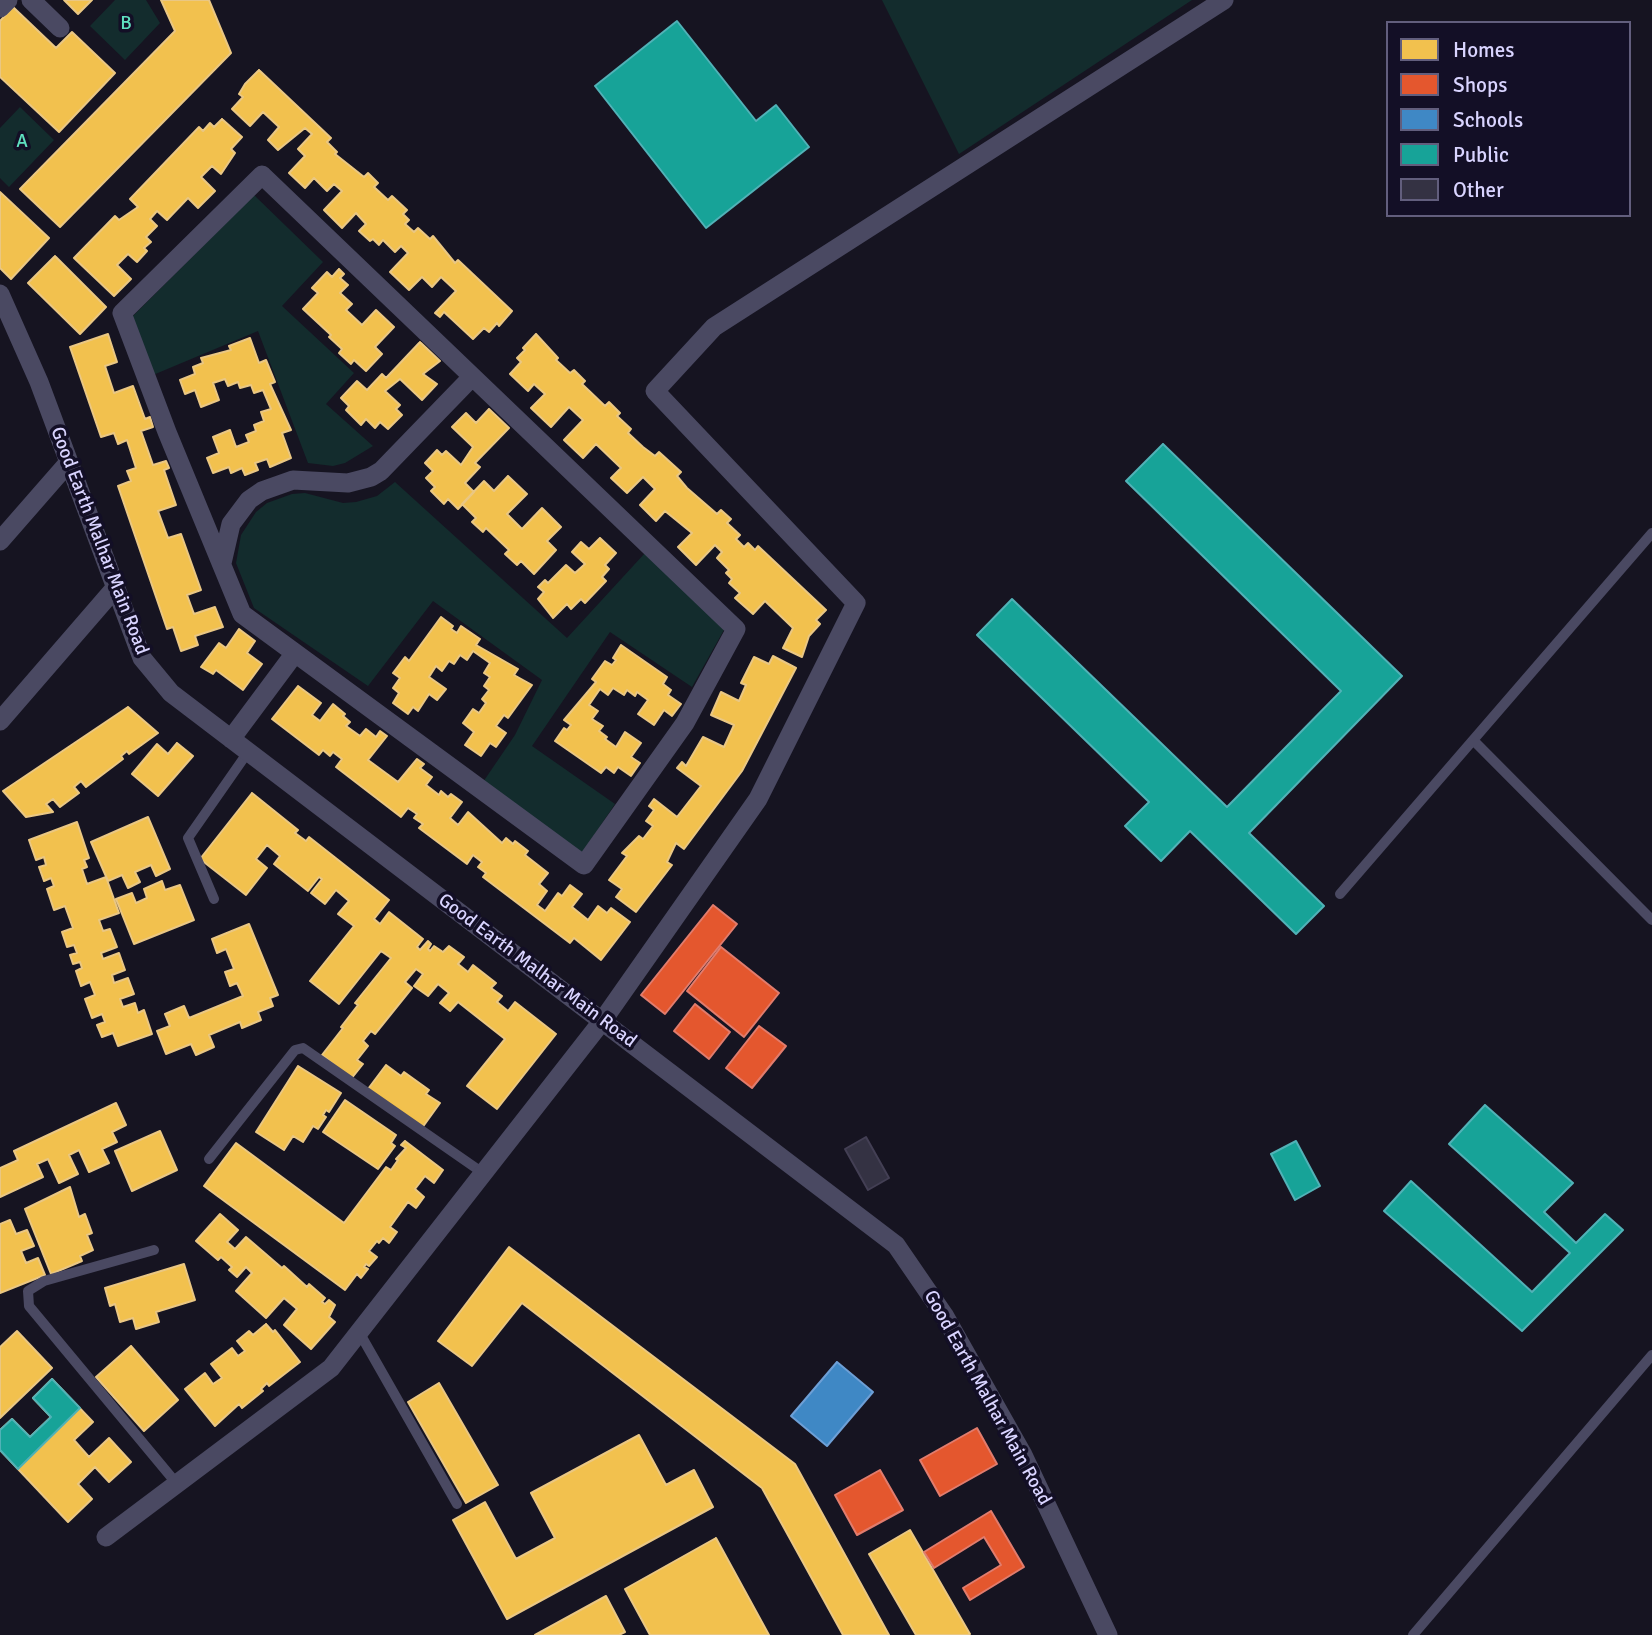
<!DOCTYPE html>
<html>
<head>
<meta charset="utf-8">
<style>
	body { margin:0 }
	#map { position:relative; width:1652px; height:1635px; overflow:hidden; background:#161421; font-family:Signika,sans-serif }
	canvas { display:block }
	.legend { position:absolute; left:1386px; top:21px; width:245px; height:196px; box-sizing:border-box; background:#130f26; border:2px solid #625e7d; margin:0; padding:9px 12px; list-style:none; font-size:21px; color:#d9d4ff }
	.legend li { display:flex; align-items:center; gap:14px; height:35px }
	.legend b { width:35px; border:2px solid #625e7d }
</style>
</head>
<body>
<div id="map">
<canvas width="1652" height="1635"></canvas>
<ul class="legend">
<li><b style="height:19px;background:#f2c14e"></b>Homes</li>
<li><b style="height:19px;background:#e4572e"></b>Shops</li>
<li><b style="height:19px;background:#3f88c5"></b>Schools</li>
<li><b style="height:19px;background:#17a398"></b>Public</li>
<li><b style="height:19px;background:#343243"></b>Other</li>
</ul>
</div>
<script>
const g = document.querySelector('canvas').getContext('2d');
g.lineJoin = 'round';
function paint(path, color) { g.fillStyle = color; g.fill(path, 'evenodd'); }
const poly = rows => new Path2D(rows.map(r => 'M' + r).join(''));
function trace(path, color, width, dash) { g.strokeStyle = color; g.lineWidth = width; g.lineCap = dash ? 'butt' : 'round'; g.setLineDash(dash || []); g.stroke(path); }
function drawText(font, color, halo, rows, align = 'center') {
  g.font = font + ' Signika,sans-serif'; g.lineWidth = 7; g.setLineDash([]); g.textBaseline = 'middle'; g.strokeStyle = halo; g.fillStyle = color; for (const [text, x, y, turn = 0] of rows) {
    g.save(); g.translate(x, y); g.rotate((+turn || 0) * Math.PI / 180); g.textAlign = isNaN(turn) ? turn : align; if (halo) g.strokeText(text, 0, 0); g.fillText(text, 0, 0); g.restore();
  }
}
paint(poly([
	[115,0,146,0,160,23,125,60,90,26],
	[882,0,1192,0,959,154],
	[20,107,54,140,9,187,0,178,0,128],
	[254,195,323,262,282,306,354,373,326,404,373,446,345,463,333,466,308,463,258,331,153,375,130,319],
	[395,482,567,638,645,553,725,628,692,687,610,632,532,746,615,804,582,853,481,785,515,735,542,680,433,601,368,686,254,608,236,563,241,535,256,512,267,503,292,494,305,493,343,503,356,502,377,496]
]), '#132c2d');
const homes = poly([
	[64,0,92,0,78,14,64,0],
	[161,0,209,0,231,53,60,227,20,189,175,31,161,0],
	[13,7,56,48,72,32,115,73,59,132,0,77,0,21,13,7],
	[259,70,331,138,327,142,337,152,335,154,364,177,368,173,378,183,374,187,388,200,392,196,407,210,403,214,409,220,405,224,414,232,418,228,430,239,433,236,455,263,458,260,512,311,499,326,497,323,489,332,484,328,473,339,444,312,440,317,435,313,456,291,441,277,432,287,422,277,409,290,390,272,408,253,401,246,395,252,383,240,379,245,373,239,370,241,359,231,366,224,356,213,342,228,324,210,342,191,334,184,327,191,314,178,305,188,289,173,305,156,298,149,312,134,305,128,278,150,268,140,279,127,263,112,250,126,232,109,243,97,239,94,245,84,259,70],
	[222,119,242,137,231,149,235,153,221,174,212,166,201,177,215,191,198,208,188,198,167,220,157,211,150,219,157,226,146,237,151,242,144,248,147,251,137,262,128,254,117,265,131,279,114,296,74,258,115,216,119,220,138,207,130,199,199,127,203,131,210,123,214,127,222,119],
	[0,192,49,238,11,279,0,268,0,192],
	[55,256,106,307,80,334,28,283,55,256],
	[339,269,344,274,340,278,348,285,340,293,352,304,346,310,362,325,376,310,394,327,375,347,382,354,366,371,354,360,351,364,339,353,342,349,329,337,331,335,303,309,318,293,312,288,327,272,332,277,339,269],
	[108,334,117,362,105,366,114,393,133,386,145,419,150,417,153,427,141,431,153,465,166,461,169,468,164,470,176,505,158,511,168,538,181,534,201,590,187,595,194,614,215,607,223,627,195,636,198,645,181,651,173,627,167,629,118,486,131,481,127,471,136,468,127,440,118,444,114,433,101,437,70,347,108,334],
	[536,334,558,358,556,360,570,373,574,370,585,381,582,384,605,406,609,402,620,413,617,416,631,429,628,433,643,447,655,456,659,452,681,472,677,476,687,488,717,514,721,510,731,519,727,523,740,535,736,539,744,547,748,543,755,550,758,546,826,610,816,620,820,624,809,636,802,657,783,648,793,628,765,601,753,614,735,598,740,593,729,583,732,579,726,573,729,570,717,558,722,552,715,545,696,565,678,547,692,533,665,511,656,521,640,505,655,489,643,477,627,493,611,478,621,468,596,444,583,458,564,440,583,420,569,407,551,427,531,408,545,394,534,384,528,391,510,374,521,362,517,358,525,350,523,348,536,334],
	[250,338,259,363,266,360,275,382,270,384,291,430,282,433,291,458,270,467,267,459,255,463,258,470,245,475,242,468,231,473,229,467,213,473,207,458,219,453,213,437,230,430,236,447,249,442,246,435,256,431,254,425,264,421,261,412,271,409,263,390,254,393,251,385,240,388,238,382,228,386,225,379,213,383,219,400,201,407,195,390,185,394,180,380,195,374,193,367,203,363,201,358,231,350,229,346,250,338],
	[420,342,440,361,423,374,437,384,422,400,400,379,385,391,400,405,396,409,402,415,388,429,380,422,375,428,366,419,361,425,346,410,349,406,341,398,357,381,367,390,382,374,386,378,420,342],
	[489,409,509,428,475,463,480,467,465,483,474,492,458,509,448,499,444,504,431,491,435,487,426,478,433,471,425,463,437,450,442,455,446,451,461,465,473,447,452,427,466,413,476,423,489,409],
	[508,476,527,494,507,514,522,529,542,508,561,527,547,541,556,550,534,574,521,561,517,565,505,554,509,550,486,528,483,532,472,522,476,518,462,504,484,481,494,491,508,476],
	[600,538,616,553,605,565,609,569,602,577,606,581,585,603,581,599,571,609,567,604,553,618,538,599,544,592,538,587,545,580,548,583,566,565,575,573,585,564,572,552,581,542,589,549,600,538],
	[441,617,453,626,451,629,457,633,461,626,480,639,476,645,518,669,514,675,532,685,508,718,504,715,496,726,506,733,496,747,490,743,481,756,465,745,474,732,463,723,473,709,479,713,486,703,482,699,489,690,484,686,490,677,484,673,490,663,473,651,467,660,460,655,454,664,449,661,442,671,436,666,429,677,446,689,437,700,429,694,418,711,413,707,408,714,393,703,399,693,393,688,400,678,393,673,405,657,409,661,441,617],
	[239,629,255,641,247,653,262,664,243,690,216,670,213,674,201,667,219,643,226,648,239,629],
	[621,645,667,677,663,684,671,690,668,695,681,704,672,716,664,710,654,725,638,714,648,700,637,692,635,696,627,690,624,695,613,688,608,695,600,689,589,705,598,711,592,719,603,726,599,731,607,737,605,739,616,747,625,732,641,743,631,757,640,763,631,776,618,767,614,773,606,767,601,773,555,741,564,728,567,730,571,725,564,720,596,682,592,679,605,661,612,665,616,660,613,658,621,645],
	[773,656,796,668,742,771,684,849,676,843,667,862,672,865,636,912,616,897,622,889,609,880,627,856,622,853,639,836,643,839,653,826,646,821,654,810,649,806,654,799,677,817,701,786,677,768,682,762,686,766,703,737,724,747,734,725,711,715,721,692,739,701,746,685,741,683,754,657,769,664,773,656],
	[298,686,321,703,312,715,320,721,333,704,345,714,343,716,350,722,346,726,360,736,366,729,376,737,380,731,387,736,368,760,398,782,417,759,424,764,420,768,432,777,426,785,439,795,441,791,448,797,451,794,462,802,450,818,458,825,468,812,502,843,506,838,513,844,515,841,528,851,525,855,548,873,539,884,547,891,537,905,545,911,558,893,562,896,570,885,582,894,572,907,588,920,598,906,607,913,611,908,630,922,601,960,574,938,570,943,483,877,486,873,478,867,482,862,473,855,467,864,419,828,423,824,414,818,417,814,408,808,401,817,336,767,342,759,333,752,330,756,323,750,319,755,272,719,298,686],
	[128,707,158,733,129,754,127,751,121,756,123,759,86,787,81,781,74,787,79,793,60,807,53,799,46,804,53,812,26,817,3,791,128,707],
	[177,743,193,756,158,796,132,774,157,744,168,754,177,743],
	[252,793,298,830,295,833,306,841,309,837,389,900,374,919,380,924,389,912,423,939,417,947,420,950,428,941,431,944,428,949,430,951,434,946,443,952,449,946,464,957,458,964,468,972,473,965,496,983,491,988,502,996,497,1002,508,1011,515,1002,556,1034,497,1109,467,1086,505,1039,458,1002,450,1011,440,1003,449,993,438,984,428,996,414,986,423,974,416,969,405,982,412,988,375,1034,371,1031,363,1041,368,1046,357,1060,363,1064,351,1079,322,1055,343,1028,341,1027,358,1005,355,1003,391,958,381,951,339,1004,310,981,354,926,338,914,349,901,336,890,325,904,311,893,322,879,319,877,308,891,274,864,280,856,267,845,256,859,267,868,246,895,200,859,252,793],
	[148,817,170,869,156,876,151,865,135,872,140,882,128,888,122,875,108,881,91,842,148,817],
	[77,822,89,858,84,860,87,867,82,869,87,884,106,877,119,913,99,920,103,931,110,929,117,947,101,953,103,959,119,953,125,970,112,975,114,983,128,978,134,994,120,999,123,1007,135,1003,138,1013,144,1010,152,1034,118,1046,113,1033,102,1037,97,1025,105,1022,102,1014,92,1018,85,999,95,995,90,982,81,986,76,971,82,968,80,962,73,964,70,955,77,953,74,945,67,947,62,932,73,928,65,906,54,910,47,889,54,886,51,878,44,881,39,867,46,865,44,857,36,860,29,840,77,822],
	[162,881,165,890,180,885,194,920,134,944,116,899,132,893,136,903,147,898,144,889,162,881],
	[249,924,278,995,270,998,273,1006,258,1012,261,1020,242,1028,240,1022,209,1035,214,1047,196,1055,191,1044,166,1054,157,1031,170,1026,165,1014,184,1006,189,1018,243,996,237,983,230,986,225,972,234,969,226,949,217,953,212,939,249,924],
	[386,1065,401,1076,404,1072,429,1090,426,1094,440,1103,422,1128,368,1089,386,1065],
	[298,1066,341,1093,329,1112,326,1110,323,1115,326,1117,318,1129,313,1126,303,1142,293,1136,284,1150,256,1132,298,1066],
	[345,1100,396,1135,391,1143,395,1146,378,1169,323,1132,345,1100],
	[116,1103,126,1125,112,1132,117,1142,102,1149,109,1163,89,1172,79,1150,69,1155,78,1174,59,1183,48,1159,37,1164,43,1177,0,1197,0,1168,18,1160,14,1151,116,1103],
	[160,1131,177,1170,132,1191,115,1151,160,1131],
	[405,1141,443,1170,434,1183,425,1176,415,1189,424,1197,416,1208,408,1202,390,1227,397,1232,389,1243,383,1238,379,1243,377,1241,369,1251,377,1257,369,1266,366,1264,364,1267,368,1269,361,1278,357,1274,345,1290,204,1186,236,1143,344,1223,386,1167,391,1170,398,1160,396,1159,406,1148,401,1145,405,1141],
	[70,1187,79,1217,85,1214,92,1233,87,1235,93,1250,80,1256,82,1261,51,1274,25,1209,70,1187],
	[220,1214,238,1230,227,1242,235,1249,246,1237,282,1268,284,1266,307,1287,309,1284,325,1298,322,1302,325,1304,329,1300,335,1305,329,1317,335,1322,311,1349,284,1325,297,1309,284,1298,266,1318,236,1291,252,1273,246,1267,237,1277,229,1270,232,1267,221,1257,218,1260,196,1241,220,1214],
	[10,1220,16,1234,27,1230,34,1246,21,1251,26,1263,38,1258,45,1275,0,1293,0,1224,10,1220],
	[509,1247,795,1464,889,1635,843,1635,762,1488,522,1303,472,1366,438,1341,509,1247],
	[184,1264,195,1300,156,1312,159,1322,136,1329,133,1318,120,1322,115,1304,110,1306,105,1288,184,1264],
	[266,1324,273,1332,275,1330,300,1362,269,1386,267,1383,261,1389,263,1391,242,1408,239,1404,215,1426,185,1389,205,1373,213,1384,222,1378,211,1364,232,1348,238,1356,245,1351,237,1341,249,1331,253,1335,266,1324],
	[17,1331,52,1368,0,1418,0,1347,17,1331],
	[131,1346,178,1400,144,1431,96,1377,131,1346],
	[52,1379,93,1422,74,1440,89,1457,109,1438,131,1462,109,1482,95,1467,78,1484,92,1499,68,1522,0,1450,0,1430,12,1419,30,1437,51,1417,33,1398,52,1379],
	[439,1383,498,1485,466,1503,408,1402,439,1383],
	[639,1435,666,1485,694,1470,713,1507,507,1619,453,1520,485,1502,516,1559,555,1538,531,1493,639,1435],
	[910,1530,970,1634,968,1635,916,1635,869,1554,910,1530],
	[716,1538,769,1635,650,1635,625,1589,716,1538],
	[606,1596,625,1632,619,1635,535,1635,606,1596]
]);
paint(homes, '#f2c14e');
trace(homes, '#eac783', 2);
const shops = poly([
	[713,905,737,924,665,1014,641,995,713,905],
	[721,947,779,993,744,1037,687,991,721,947],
	[695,1004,730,1032,709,1059,674,1031,695,1004],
	[759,1026,786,1046,752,1088,726,1068,759,1026],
	[977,1428,997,1464,940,1496,920,1460,977,1428],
	[880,1470,903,1510,857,1535,835,1495,880,1470],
	[991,1511,1024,1567,970,1600,963,1588,1001,1565,984,1537,934,1568,924,1552,991,1511]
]);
paint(shops, '#e4572e');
trace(shops, '#e17c6d', 2);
const schools = poly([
	[837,1362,873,1392,827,1446,791,1416,837,1362]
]);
paint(schools, '#3f88c5');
trace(schools, '#6d9fd6', 2);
const public = poly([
	[677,21,756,121,776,105,809,147,706,228,595,86,677,21],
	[1163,444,1402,676,1249,833,1324,906,1296,934,1190,831,1161,861,1125,826,1149,802,977,635,1012,599,1227,807,1341,691,1126,481,1163,444],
	[1485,1105,1573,1183,1544,1212,1576,1243,1605,1214,1623,1230,1522,1331,1384,1211,1411,1181,1532,1292,1570,1253,1449,1144,1485,1105],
	[1296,1141,1320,1186,1295,1200,1271,1154,1296,1141],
	[52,1379,80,1408,18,1469,0,1450,0,1430,12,1419,30,1437,51,1417,33,1398,52,1379]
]);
paint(public, '#17a398');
trace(public, '#51b2b7', 2);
const building = poly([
	[866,1137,889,1178,868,1190,845,1149,866,1137]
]);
paint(building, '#343243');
trace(building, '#433f54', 2);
trace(poly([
	[1475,742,1652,920],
	[1340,894,1652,533],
	[214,899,188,838,248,752],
	[209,1159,295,1050,303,1048,483,1173],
	[154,1250,44,1281,28,1291,29,1306,177,1484],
	[359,1332,457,1504],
	[1413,1635,1652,1355]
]), '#4a4962', 10);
trace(poly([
	[31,0,60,28],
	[0,8,8,0],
	[262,175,736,629,685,723,584,865,242,614,167,432,122,313,262,175],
	[0,294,39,382,142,658,171,693,896,1245,944,1315,1023,1455,1108,1635],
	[0,541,69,462],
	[222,563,231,524,249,500,262,491,293,480,348,483,371,477,381,471,471,378],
	[0,721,116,587],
	[231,739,295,653],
	[106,1537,331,1368,603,1020,758,799,856,603,655,391,714,327,1224,0]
]), '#4a4962', 19);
drawText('19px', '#5fe0c0', '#130f26', [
	["B",126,24],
	["A",22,142]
]);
drawText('19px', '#d9d4ff', '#130f26', [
	["Good Earth Malhar Main Road",99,541,69],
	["Good Earth Malhar Main Road",537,971,37],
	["Good Earth Malhar Main Road",987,1398,61]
]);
</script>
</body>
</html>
